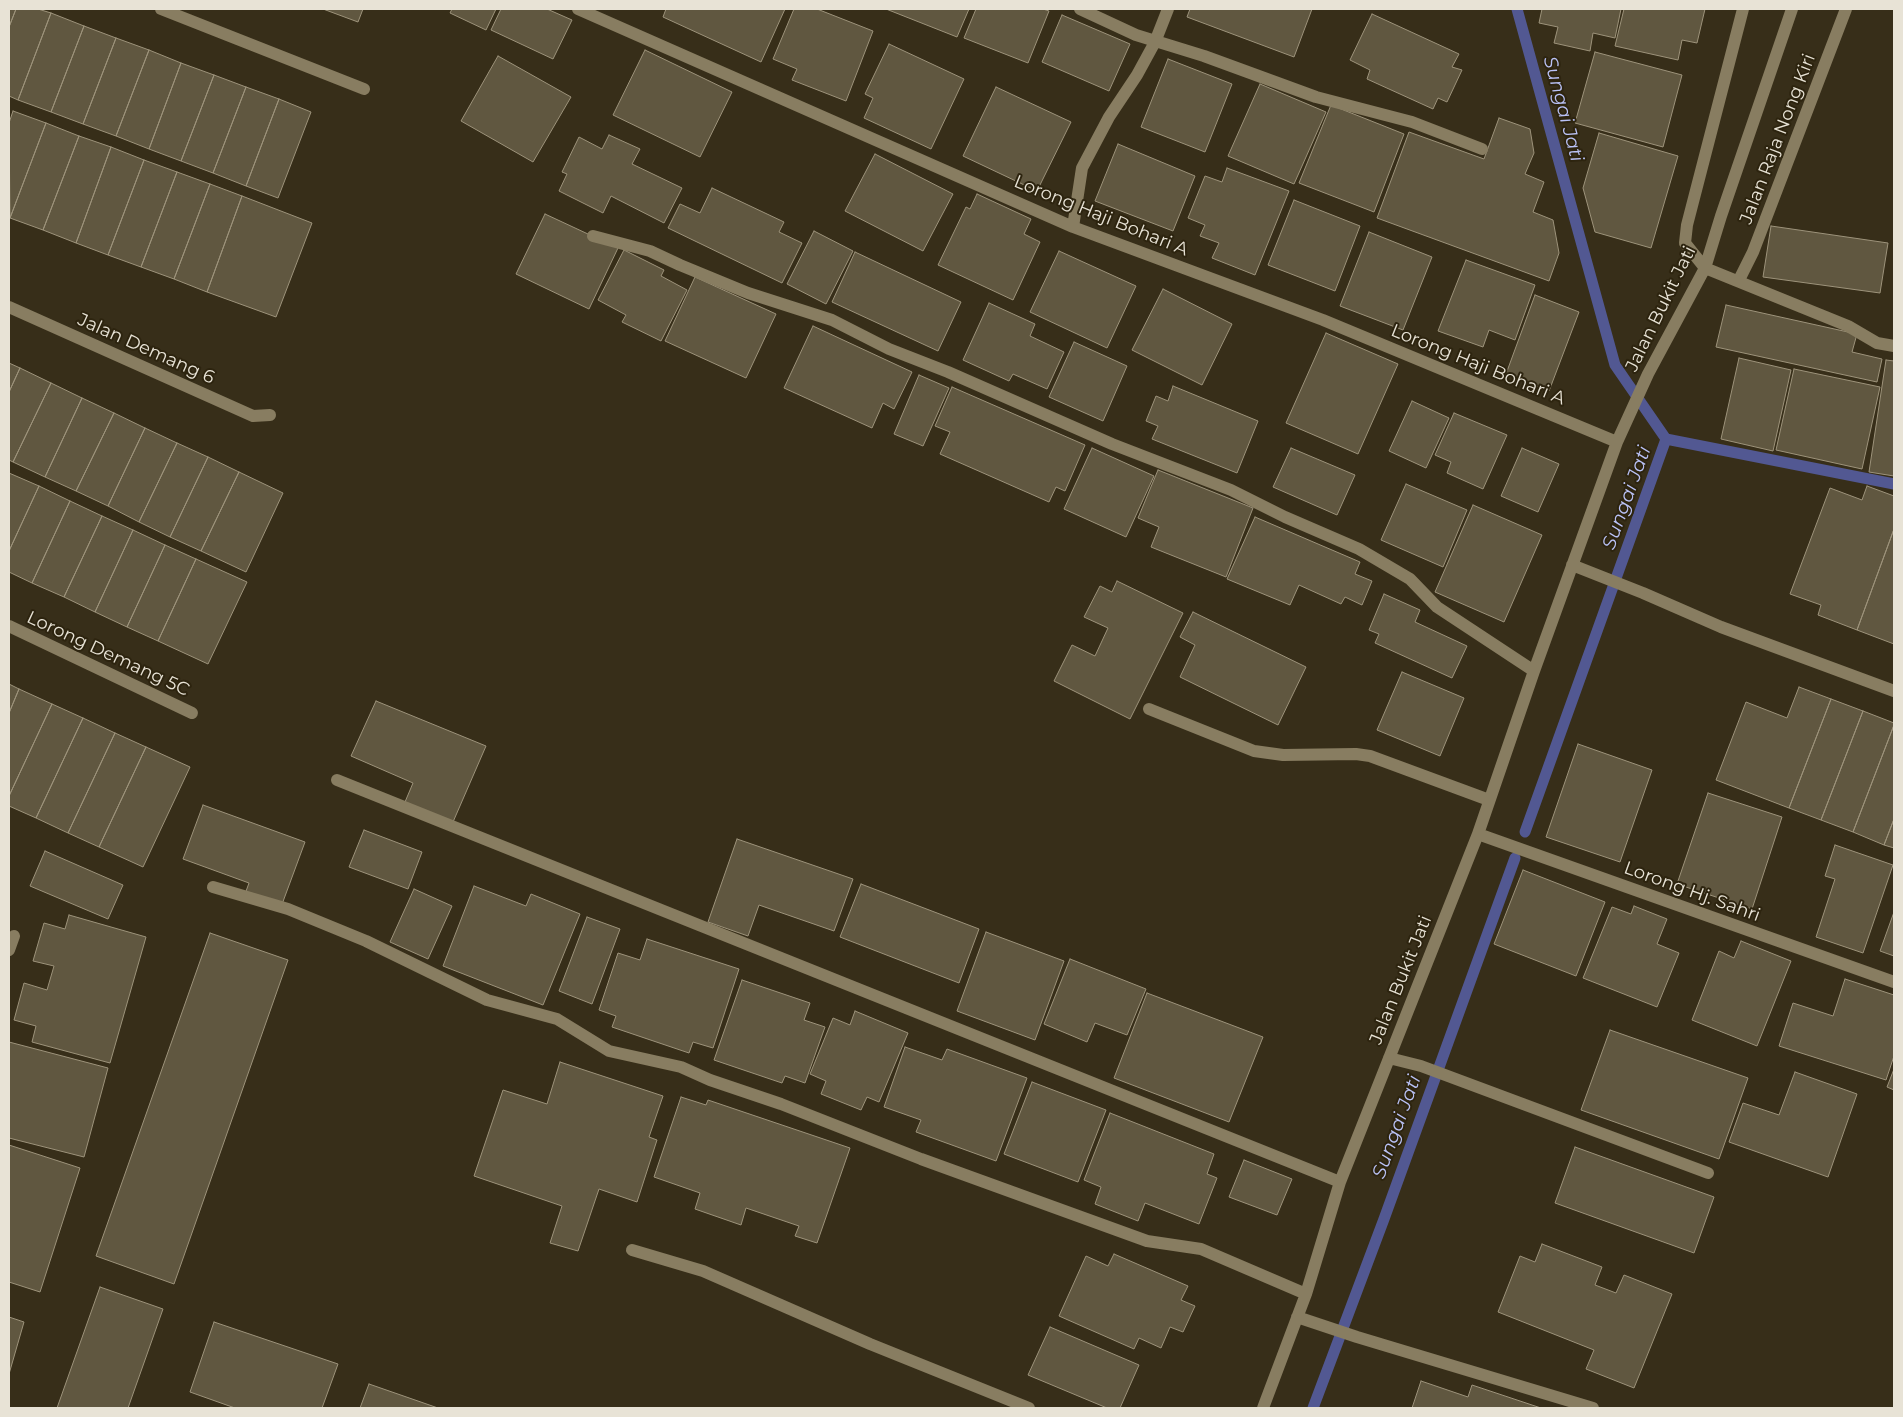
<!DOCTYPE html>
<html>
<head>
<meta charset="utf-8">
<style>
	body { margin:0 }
	#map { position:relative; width:1903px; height:1417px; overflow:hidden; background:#372e19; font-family:Montserrat,sans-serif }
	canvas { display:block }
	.frame { position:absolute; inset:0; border:10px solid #e8e3d6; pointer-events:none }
</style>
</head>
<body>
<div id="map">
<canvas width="1903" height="1417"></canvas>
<div class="frame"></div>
</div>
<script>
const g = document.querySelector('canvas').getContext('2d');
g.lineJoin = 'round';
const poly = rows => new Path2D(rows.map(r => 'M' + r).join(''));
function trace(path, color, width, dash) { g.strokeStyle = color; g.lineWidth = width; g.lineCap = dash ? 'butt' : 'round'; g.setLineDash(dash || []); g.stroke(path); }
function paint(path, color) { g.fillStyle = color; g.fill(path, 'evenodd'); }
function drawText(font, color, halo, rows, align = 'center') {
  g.font = font + ' Montserrat,sans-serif'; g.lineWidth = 4; g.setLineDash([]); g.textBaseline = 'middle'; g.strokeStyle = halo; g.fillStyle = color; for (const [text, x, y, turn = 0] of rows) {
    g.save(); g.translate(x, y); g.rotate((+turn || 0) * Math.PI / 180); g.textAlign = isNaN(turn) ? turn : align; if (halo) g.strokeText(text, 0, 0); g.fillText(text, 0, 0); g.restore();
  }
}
trace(poly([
	[1517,9,1615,365,1666,439],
	[1666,439,1894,484],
	[1525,832,1666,439],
	[1313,1408,1384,1219,1515,858]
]), '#525892', 11);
const building = poly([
	[9,9,16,9,9,27,9,9],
	[16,9,38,9,51,13,18,100,9,96,9,27,16,9],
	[323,9,363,9,358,22,323,9],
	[452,9,496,9,486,30,450,13,452,9],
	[501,9,547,9,572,20,553,59,491,30,501,9],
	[666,9,785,9,761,62,663,17,666,9],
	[794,9,817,9,873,31,846,101,792,80,797,69,773,59,794,9],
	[886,9,969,9,957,37,886,9],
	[976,9,1043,9,1049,11,1028,63,964,38,976,9],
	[1190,9,1312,9,1294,57,1187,17,1190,9],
	[1542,9,1621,9,1615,38,1593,33,1590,51,1554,43,1558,27,1539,23,1542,9],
	[1624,9,1705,9,1697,43,1682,40,1678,60,1615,46,1624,9],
	[51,13,84,26,51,112,18,100,51,13],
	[1372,14,1459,54,1452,67,1462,70,1447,102,1438,98,1433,109,1367,79,1370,70,1350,60,1372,14],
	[1062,15,1130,44,1109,91,1042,62,1062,15],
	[84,26,116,38,83,124,51,112,84,26],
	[116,38,149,50,116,136,83,124,116,38],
	[889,44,964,79,931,149,864,118,873,98,865,94,889,44],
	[149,50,181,63,149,149,116,136,149,50],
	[645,50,732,92,700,157,613,115,645,50],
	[1595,52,1682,75,1663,147,1575,123,1595,52],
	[498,56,571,97,533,162,461,121,498,56],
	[1168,59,1232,84,1205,152,1141,127,1168,59],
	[181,63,214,75,181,161,149,149,181,63],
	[214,75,246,87,213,173,181,161,214,75],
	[1260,84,1326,112,1294,184,1228,156,1260,84],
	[246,87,279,99,246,186,213,173,246,87],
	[996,87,1071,122,1037,191,963,156,996,87],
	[279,99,311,112,278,198,246,186,279,99],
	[1331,105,1404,134,1374,212,1299,183,1331,105],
	[13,111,46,123,10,218,9,123,13,111],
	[1499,118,1530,129,1534,153,1525,174,1544,182,1533,212,1553,220,1559,253,1549,281,1377,218,1409,132,1484,159,1499,118],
	[46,123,79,136,43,230,10,218,46,123],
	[1599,133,1678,156,1651,248,1595,232,1583,188,1599,133],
	[609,135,640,149,632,164,682,188,664,223,611,196,603,213,559,191,567,174,562,172,579,137,602,149,609,135],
	[79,136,111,147,76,243,43,230,79,136],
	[1118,144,1195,176,1173,231,1095,201,1118,144],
	[111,147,144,160,108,255,76,243,111,147],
	[875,154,953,194,923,251,845,211,875,154],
	[144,160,177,172,141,267,108,255,144,160],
	[1227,168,1289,191,1255,275,1212,258,1219,243,1200,236,1205,225,1188,218,1205,176,1222,182,1227,168],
	[177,172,210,184,174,279,141,267,177,172],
	[210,184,242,196,207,292,174,279,210,184],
	[712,188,784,222,779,232,802,243,782,283,668,228,680,204,700,213,712,188],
	[977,194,1031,219,1024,234,1040,242,1013,300,938,265,966,207,970,209,977,194],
	[242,196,312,223,276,317,207,292,242,196],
	[1294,200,1360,226,1335,291,1268,265,1294,200],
	[545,214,618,248,589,309,516,274,545,214],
	[1771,226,1888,243,1880,293,1763,277,1771,226],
	[814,231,853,251,826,304,787,284,814,231],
	[1369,232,1432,257,1403,330,1340,306,1369,232],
	[624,250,664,270,661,276,687,290,661,341,622,322,626,315,598,300,624,250],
	[1059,251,1136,286,1107,348,1030,312,1059,251],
	[855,252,961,302,938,351,832,302,855,252],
	[1466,260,1535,285,1515,340,1489,330,1483,347,1438,331,1466,260],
	[695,277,776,314,746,378,665,341,695,277],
	[1163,289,1232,324,1202,385,1132,350,1163,289],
	[1535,295,1579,312,1549,391,1506,374,1535,295],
	[989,303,1035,324,1030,336,1064,352,1047,389,1013,374,1009,381,963,360,989,303],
	[1726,305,1857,334,1852,352,1882,359,1877,382,1716,347,1726,305],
	[813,326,912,372,894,409,883,403,872,428,784,388,813,326],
	[1326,333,1398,364,1358,454,1286,423,1326,333],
	[1074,342,1127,366,1103,421,1049,397,1074,342],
	[1739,358,1791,370,1773,451,1721,439,1739,358],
	[1886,360,1894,361,1894,476,1869,472,1886,360],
	[9,363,20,368,9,392,9,363],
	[20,368,51,383,13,462,9,460,9,392,20,368],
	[1794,369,1880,387,1862,469,1776,450,1794,369],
	[919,375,949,388,923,446,894,434,919,375],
	[51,383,82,398,45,477,13,462,51,383],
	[1173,386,1258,421,1237,473,1152,439,1158,426,1146,421,1156,396,1168,401,1173,386],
	[952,387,1085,445,1065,491,1056,487,1049,502,940,454,950,432,935,426,952,387],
	[82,398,114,413,76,491,45,477,82,398],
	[1412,401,1449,418,1426,468,1389,451,1412,401],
	[114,413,145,428,108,506,76,491,114,413],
	[1454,413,1507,435,1483,489,1447,473,1451,462,1435,455,1454,413],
	[145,428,177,443,139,522,108,506,145,428],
	[177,443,208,457,170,537,139,522,177,443],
	[1092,448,1154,476,1126,537,1064,509,1092,448],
	[1291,448,1355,475,1337,515,1273,487,1291,448],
	[1522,448,1559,464,1538,512,1501,496,1522,448],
	[208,457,239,472,201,551,170,537,208,457],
	[1158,470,1253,508,1226,577,1151,547,1159,527,1138,518,1158,470],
	[239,472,283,493,246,572,201,551,239,472],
	[9,473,39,486,9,551,9,473],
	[1406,484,1467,510,1443,567,1381,540,1406,484],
	[39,486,70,501,32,583,9,572,9,551,39,486],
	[1867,486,1894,496,1894,529,1857,630,1818,615,1821,605,1790,594,1830,488,1862,500,1867,486],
	[70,501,102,516,64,597,32,583,70,501],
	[1473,505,1542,535,1504,622,1435,592,1473,505],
	[102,516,133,530,95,612,64,597,102,516],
	[1255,517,1360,562,1355,574,1372,581,1362,605,1345,597,1341,604,1299,585,1290,605,1227,579,1255,517],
	[1894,529,1894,644,1857,630,1894,529],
	[133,530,165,545,127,627,95,612,133,530],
	[165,545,196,559,158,641,127,627,165,545],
	[196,559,247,582,208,664,158,641,196,559],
	[1117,581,1183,613,1130,719,1054,681,1072,645,1095,656,1108,628,1084,617,1100,586,1112,592,1117,581],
	[1384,594,1420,610,1415,622,1467,646,1452,678,1375,643,1379,634,1369,630,1384,594],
	[1193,612,1306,667,1278,725,1180,677,1195,645,1180,637,1193,612],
	[1402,672,1464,698,1440,756,1377,730,1402,672],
	[9,684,19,689,9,713,9,684],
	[1799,687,1831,699,1789,808,1716,780,1746,702,1787,718,1799,687],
	[19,689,52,704,9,796,9,713,19,689],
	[1831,699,1863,711,1821,820,1789,808,1831,699],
	[376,701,486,746,453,822,405,802,413,783,351,756,376,701],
	[52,704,83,718,36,818,9,806,9,796,52,704],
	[1863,711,1894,723,1894,725,1853,832,1821,820,1863,711],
	[83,718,115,733,68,833,36,818,83,718],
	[1894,725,1894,819,1884,845,1853,832,1894,725],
	[115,733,146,747,99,847,68,833,115,733],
	[1578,744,1652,770,1620,862,1546,837,1578,744],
	[146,747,190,767,143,867,99,847,146,747],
	[1708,793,1782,817,1752,909,1677,884,1708,793],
	[203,805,305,842,281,907,245,894,249,883,183,859,203,805],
	[1894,819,1894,848,1884,845,1894,819],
	[364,830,422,852,408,889,349,867,364,830],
	[737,839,853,879,834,931,759,905,748,936,708,922,737,839],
	[1835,845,1893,865,1863,953,1816,937,1835,879,1825,876,1835,845],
	[45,851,123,885,108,919,30,886,45,851],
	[1523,870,1605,902,1576,976,1494,944,1523,870],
	[861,884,979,929,959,983,840,937,861,884],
	[474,886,526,906,531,894,580,914,543,1005,443,966,474,886],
	[414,889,452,906,428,959,390,942,414,889],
	[1634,906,1667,919,1657,944,1679,953,1657,1007,1583,978,1612,907,1631,914,1634,906],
	[1894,912,1894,956,1880,951,1894,912],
	[69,915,146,937,110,1063,32,1042,36,1026,14,1020,24,983,47,990,54,966,33,961,44,923,65,929,69,915],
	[587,917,620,929,592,1004,559,991,587,917],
	[986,932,1064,961,1035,1040,957,1011,986,932],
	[210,933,288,960,174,1284,96,1256,210,933],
	[647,939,739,969,713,1048,693,1042,689,1053,612,1027,616,1016,599,1010,618,953,640,960,647,939],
	[1741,941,1791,961,1757,1046,1692,1020,1719,951,1734,958,1741,941],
	[1070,959,1146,989,1127,1035,1095,1023,1087,1042,1044,1024,1070,959],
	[1845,979,1894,995,1894,1056,1886,1080,1779,1046,1793,1003,1833,1016,1845,979],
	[742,980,810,1003,804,1020,825,1027,805,1083,785,1076,782,1083,714,1060,742,980],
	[1147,993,1263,1037,1229,1122,1114,1078,1147,993],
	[855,1011,908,1033,879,1102,867,1097,861,1110,821,1094,826,1081,810,1074,833,1018,850,1025,855,1011],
	[1610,1030,1748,1078,1719,1159,1581,1110,1610,1030],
	[9,1042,108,1068,84,1157,9,1138,9,1042],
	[905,1047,942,1060,947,1049,1027,1078,996,1161,916,1132,921,1120,884,1107,905,1047],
	[560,1062,663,1096,649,1137,657,1140,637,1202,599,1189,578,1251,550,1243,562,1206,474,1176,503,1090,547,1104,560,1062],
	[1894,1069,1894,1090,1887,1087,1894,1069],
	[1795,1072,1857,1094,1828,1177,1729,1142,1743,1103,1779,1115,1795,1072],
	[1032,1082,1106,1110,1078,1182,1004,1154,1032,1082],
	[681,1097,706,1105,708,1100,850,1148,817,1243,795,1236,799,1226,746,1208,741,1225,695,1209,700,1193,654,1177,681,1097],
	[1110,1113,1214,1154,1207,1174,1217,1178,1199,1224,1145,1203,1138,1221,1095,1204,1101,1187,1084,1180,1110,1113],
	[9,1145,80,1168,40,1292,9,1282,9,1145],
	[1575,1147,1714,1197,1694,1253,1555,1203,1575,1147],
	[1244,1160,1292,1179,1277,1215,1229,1197,1244,1160],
	[1542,1244,1602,1267,1595,1285,1616,1293,1624,1275,1672,1294,1634,1388,1586,1369,1594,1350,1498,1312,1520,1256,1535,1262,1542,1244],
	[1114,1254,1188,1286,1181,1300,1195,1306,1183,1332,1170,1327,1161,1348,1139,1338,1134,1349,1059,1316,1086,1256,1108,1266,1114,1254],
	[100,1287,163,1309,128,1408,57,1408,100,1287],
	[9,1317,24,1322,9,1374,9,1317],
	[214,1322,338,1364,322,1408,235,1408,190,1392,214,1322],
	[1050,1327,1139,1365,1120,1408,1107,1408,1028,1375,1050,1327],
	[1421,1381,1468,1397,1472,1385,1541,1408,1412,1408,1421,1381],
	[369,1384,438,1408,360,1408,369,1384]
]);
paint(building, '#605740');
trace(building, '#9d937b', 1);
trace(poly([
	[161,9,364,89],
	[578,9,1073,227,1323,320,1617,442],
	[1080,9,1136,35,1204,56,1316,97,1412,122,1482,149],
	[1743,9,1687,225,1685,243,1705,268,1848,326,1877,343,1894,346],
	[1073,227,1082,168,1109,117,1137,75,1155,42,1168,9],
	[593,236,650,251,680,265,748,293,832,320,889,349,948,372,1112,444,1231,490,1285,517,1359,549,1410,579,1437,607,1534,671],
	[1739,280,1753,252,1846,9],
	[9,307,253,416,270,415],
	[1572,565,1643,593,1721,627,1894,691],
	[9,626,192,713],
	[1149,709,1254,751,1283,755,1356,754,1370,756,1489,800],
	[337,780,1340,1182],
	[1478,834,1894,982],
	[213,887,288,909,366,941,487,1000,557,1019,609,1051,681,1067,710,1080,781,1104,921,1159,1147,1241,1201,1249,1306,1294],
	[9,950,14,936],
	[1389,1058,1421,1066,1708,1173],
	[632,1250,703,1271,870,1344,1029,1408],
	[1297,1317,1357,1337,1593,1408],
	[1263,1408,1306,1294,1340,1182,1478,834,1534,671,1617,442,1648,374,1705,268,1721,216,1792,9]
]), '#887d61', 12);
drawText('18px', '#e8e3d6', '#2d240f', [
	["Jalan Raja Nong Kiri",1778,139,-69],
	["Lorong Haji Bohari A",1101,216,22],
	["Jalan Bukit Jati",1661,309,-64],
	["Jalan Demang 6",146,349,24],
	["Lorong Haji Bohari A",1478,365,22],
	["Lorong Demang 5C",108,654,25],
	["Lorong Hj. Sahri",1692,892,20],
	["Jalan Bukit Jati",1401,980,-68]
]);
drawText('italic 19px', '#bac2f6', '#2d240f', [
	["Sungai Jati",1563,109,75],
	["Sungai Jati",1627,498,-70],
	["Sungai Jati",1397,1127,-70]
]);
</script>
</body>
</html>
